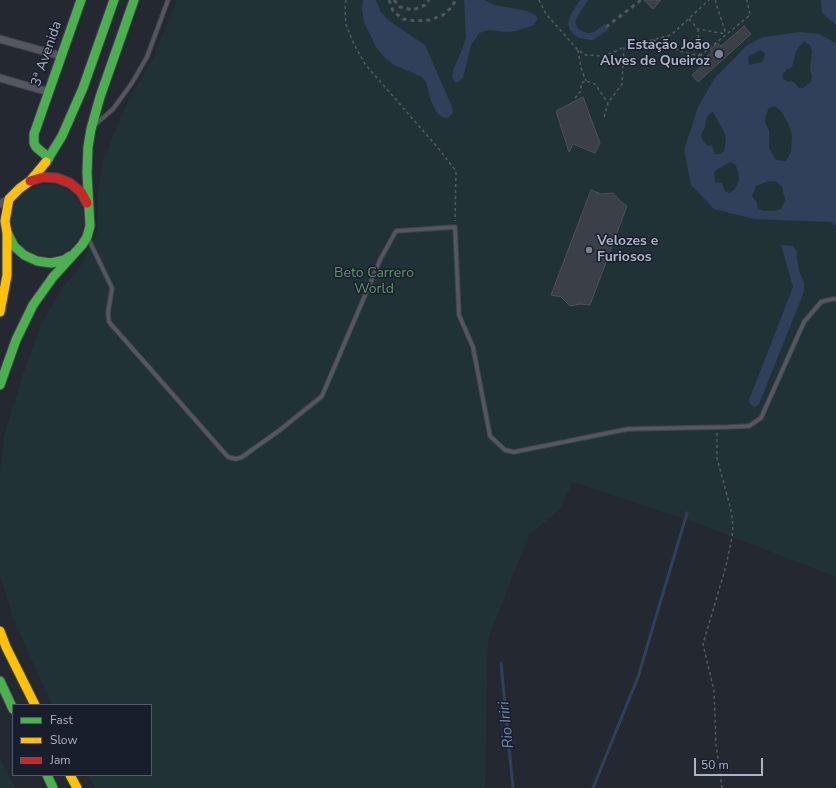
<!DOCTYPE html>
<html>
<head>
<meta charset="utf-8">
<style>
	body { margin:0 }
	#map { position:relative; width:836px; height:788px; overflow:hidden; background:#242831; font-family:"Nunito Sans",sans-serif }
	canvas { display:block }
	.legend { position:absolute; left:12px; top:704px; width:140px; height:72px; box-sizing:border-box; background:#181e2b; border:1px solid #535a68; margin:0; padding:5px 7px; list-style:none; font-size:12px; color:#acb4c4 }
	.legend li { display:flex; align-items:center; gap:8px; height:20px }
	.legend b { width:20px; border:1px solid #535a68 }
	.scale { position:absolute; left:694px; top:758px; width:69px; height:18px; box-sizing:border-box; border:2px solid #acb4c4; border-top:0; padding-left:5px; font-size:12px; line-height:14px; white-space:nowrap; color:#acb4c4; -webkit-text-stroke:3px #181e2b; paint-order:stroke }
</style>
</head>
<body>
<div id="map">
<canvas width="836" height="788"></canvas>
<ul class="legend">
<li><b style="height:5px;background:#4caf50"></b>Fast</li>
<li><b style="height:5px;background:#ffc107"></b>Slow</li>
<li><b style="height:5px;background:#c62828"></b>Jam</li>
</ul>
<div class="scale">50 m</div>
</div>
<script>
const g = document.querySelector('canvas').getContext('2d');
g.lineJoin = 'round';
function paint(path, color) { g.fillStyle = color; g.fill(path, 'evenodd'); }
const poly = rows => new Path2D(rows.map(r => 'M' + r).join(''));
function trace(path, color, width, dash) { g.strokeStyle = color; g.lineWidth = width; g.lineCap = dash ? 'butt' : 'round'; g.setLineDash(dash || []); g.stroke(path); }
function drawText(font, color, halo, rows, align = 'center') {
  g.font = font + ' "Nunito Sans",sans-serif'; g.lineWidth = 3; g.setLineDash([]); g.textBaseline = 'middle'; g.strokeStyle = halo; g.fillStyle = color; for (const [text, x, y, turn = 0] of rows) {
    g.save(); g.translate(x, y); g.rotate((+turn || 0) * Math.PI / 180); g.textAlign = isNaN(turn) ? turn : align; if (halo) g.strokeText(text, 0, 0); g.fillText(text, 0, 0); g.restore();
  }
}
paint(poly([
	[177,0,836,0,836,577,702,525,573,482,559,510,529,535,488,639,485,788,95,788,88,775,151,775,151,705,52,705,14,621,0,574,0,470,4,436,23,374,41,324,63,287,79,269,97,233,98,192,103,161,125,107,152,60],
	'12 220a36 36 0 1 1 72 0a36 36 0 1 1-72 0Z',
	[0,758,15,788,0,788]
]), '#213236');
paint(poly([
	[363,0,376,0,380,11,388,20,425,45,452,107,453,113,448,118,442,117,437,113,431,101,426,82,422,77,394,65,384,57,376,47,364,22,362,9],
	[464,0,484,0,494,5,527,11,535,15,537,17,537,20,534,25,516,31,507,32,489,30,479,33,471,45,463,78,458,82,455,82,452,77,454,68,463,47,466,37],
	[580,0,588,0,577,17,575,22,578,29,584,32,589,33,594,32,605,24,608,30,593,40,590,40,579,38,573,34,570,30,568,23,571,14],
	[821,0,836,0,836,25,822,13],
	[800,32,819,34,836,43,836,226,831,222,754,219,714,209,691,185,684,150,698,107,714,79,747,45,764,37],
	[804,41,810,45,812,51,810,70,812,76,811,82,803,88,799,88,794,82,787,81,783,79,782,75,786,70,792,67,796,51],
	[760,50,765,53,764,58,762,62,749,65,748,57],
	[775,106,781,111,788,123,792,135,791,152,786,161,776,160,769,148,769,130,765,123,766,115,769,108],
	[713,112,725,134,726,141,724,151,720,154,715,154,712,146,706,145,701,137,702,132,705,128,706,119,710,113],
	[730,162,735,164,738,171,739,180,735,189,729,193,725,191,722,183,715,182,714,173,716,170],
	[769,181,776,181,782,187,785,200,781,209,774,211,763,211,758,208,757,203,752,196,756,186],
	[781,245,793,246,796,250,799,271,804,283,804,292,759,404,755,407,750,404,749,400,793,287]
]), '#303f5a');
trace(poly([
	[501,663,513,788],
	[593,788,638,677,687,513]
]), '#303f5a', 3);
const building = poly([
	[644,0,661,0,653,9,644,0],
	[744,26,751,34,698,82,692,75,710,59,707,56,712,52,710,50,717,43,721,46,744,26],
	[583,97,600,143,595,153,573,144,569,152,556,111,583,97],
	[591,190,601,194,613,193,619,200,627,206,590,305,580,304,570,306,561,297,551,295,591,190]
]);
paint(building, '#3b3f48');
trace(building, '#4b505a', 1);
const lane = poly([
	[96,124,113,109,132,83,147,57,168,0],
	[89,240,112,288,108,313,109,322,228,457,236,459,242,457,280,430,322,396,381,258,396,231,455,227,459,315,473,347,490,436,505,450,514,452,628,429,728,427,749,426,761,418,804,322,821,302,832,299,836,299]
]);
const street = poly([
	[0,39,61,56],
	[0,78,49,92],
	[0,204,9,199]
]);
const fast = poly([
	[49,158,36,147,34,143,34,134,81,0],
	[46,162,62,136,83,88,114,0],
	[8,234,14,246,24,255,37,261,51,263,64,260,70,256],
	[0,385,16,340,33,305,53,277,82,245,87,237,90,226,87,173,88,147,91,129,100,97,134,0],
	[0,681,13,709],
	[47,775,53,788]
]);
const slow = poly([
	[0,312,7,275,7,233,5,221,9,199,20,188,30,181,46,162],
	[0,631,6,647,35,705],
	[70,775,77,788]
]);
const jam = poly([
	[30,181,43,177,57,178,70,183,81,192,87,203]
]);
trace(lane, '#40434a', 5.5);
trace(street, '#40434a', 9);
trace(fast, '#40434a', 11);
trace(slow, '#40434a', 11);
trace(jam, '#40434a', 11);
trace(poly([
	[346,0,345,9,346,25,354,44,365,64,438,148,456,171,455,221],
	[539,0,546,14,578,50,586,55,599,56,612,53,624,47],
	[715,0,726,34],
	[689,19,698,29,726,34],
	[698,29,700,56],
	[653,40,671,46,679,51,700,56],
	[578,50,581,68,586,81],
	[700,56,750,15,747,0],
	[575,98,581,91,581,83,586,81,595,84,608,103],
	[604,117,608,103,622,84,624,47,671,35,709,0],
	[717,433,717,458,731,510,733,525,732,537,726,566,703,644,714,691,716,744,722,788]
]), '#565b62', 1.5, [3, 3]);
trace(lane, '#545760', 3.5);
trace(street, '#545760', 7);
trace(fast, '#4caf50', 9);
trace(slow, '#ffc107', 9);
trace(jam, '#c62828', 9);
trace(poly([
	[389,0,393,11,403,19,416,21,430,20,443,15,453,6,455,0],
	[394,0,400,7,413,10,425,5,429,0],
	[606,27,641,0]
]), '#52565d', 3, [4, 4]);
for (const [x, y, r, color] of [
	[719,54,5,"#7c8391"],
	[589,250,4,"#7c8391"]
]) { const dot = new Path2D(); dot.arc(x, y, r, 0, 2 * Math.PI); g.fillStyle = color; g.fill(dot); trace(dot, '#181e2b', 1.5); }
drawText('bold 14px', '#acb4c4', '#181e2b', [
	["Estação João",710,46],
	["Alves de Queiroz",710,62],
	["Velozes e",597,242,"left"],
	["Furiosos",597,258,"left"]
], 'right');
drawText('14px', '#acb4c4', '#181e2b', [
	["3ª Avenida",47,54,-71]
]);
drawText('14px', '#639472', '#181e2b', [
	["Beto Carrero",374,274],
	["World",374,290]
]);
drawText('italic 15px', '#7388ad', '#181e2b', [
	["Rio Iriri",507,725,-96]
]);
</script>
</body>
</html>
